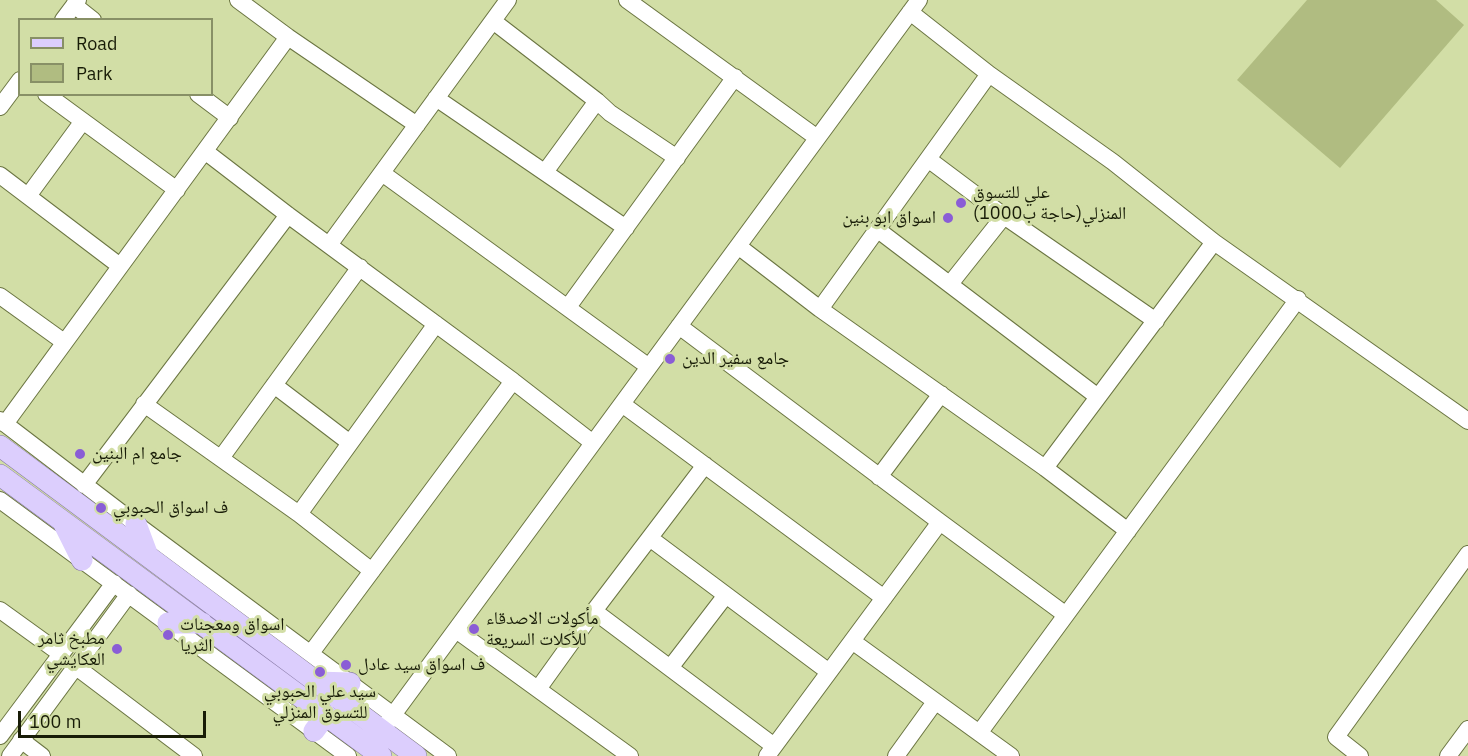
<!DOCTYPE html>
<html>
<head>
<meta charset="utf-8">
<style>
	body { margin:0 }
	#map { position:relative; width:1468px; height:756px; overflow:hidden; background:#d2dea6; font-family:"IBM Plex Sans",sans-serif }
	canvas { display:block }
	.legend { position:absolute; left:18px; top:18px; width:195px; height:78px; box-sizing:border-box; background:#d2dea6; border:2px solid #889066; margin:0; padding:8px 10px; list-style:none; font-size:18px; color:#181c07 }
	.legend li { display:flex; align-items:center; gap:12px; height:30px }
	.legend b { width:30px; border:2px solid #889066 }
	.scale { position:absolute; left:18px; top:711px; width:188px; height:27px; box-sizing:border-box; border:3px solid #181c07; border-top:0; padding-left:8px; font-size:18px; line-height:21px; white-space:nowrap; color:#181c07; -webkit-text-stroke:4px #d2dea6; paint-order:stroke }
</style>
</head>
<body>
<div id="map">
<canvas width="1468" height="756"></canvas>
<ul class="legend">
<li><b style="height:8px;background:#dccefd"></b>Road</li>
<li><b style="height:16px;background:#b0bc81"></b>Park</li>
</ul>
<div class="scale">100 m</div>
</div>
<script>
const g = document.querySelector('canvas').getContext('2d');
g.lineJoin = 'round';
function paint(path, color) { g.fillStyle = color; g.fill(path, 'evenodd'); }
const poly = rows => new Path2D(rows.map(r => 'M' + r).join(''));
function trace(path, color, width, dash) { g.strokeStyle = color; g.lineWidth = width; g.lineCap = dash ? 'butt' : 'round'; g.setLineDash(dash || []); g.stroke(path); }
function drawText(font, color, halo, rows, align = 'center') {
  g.font = font + ' "IBM Plex Sans","Noto Naskh Arabic",sans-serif'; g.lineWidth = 6; g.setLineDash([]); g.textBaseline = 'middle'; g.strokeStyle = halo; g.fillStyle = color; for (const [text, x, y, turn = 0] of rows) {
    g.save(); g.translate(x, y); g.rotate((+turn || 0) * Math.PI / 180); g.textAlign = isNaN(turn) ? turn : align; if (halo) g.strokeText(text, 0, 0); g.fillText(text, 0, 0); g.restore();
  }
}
paint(poly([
	[1307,0,1436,0,1464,25,1340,168,1237,80]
]), '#b0bc81');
const minor = poly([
	[238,0,288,37,417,125],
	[627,0,816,137],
	[74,5,93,20],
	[910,12,989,74,1113,162,1214,242,1468,421],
	[63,20,78,0],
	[493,21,597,101,610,113,677,158],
	[46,94,177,190],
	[198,94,230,118],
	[436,98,626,228],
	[0,107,20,80],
	[206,152,288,215,513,381,593,443],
	[928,159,1004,216,1156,321],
	[545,172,597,101],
	[382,173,649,367],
	[0,175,120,266],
	[28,196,83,121],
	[878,230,1098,397],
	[329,245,508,0],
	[738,246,820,309,1045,468,1128,531],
	[950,284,1004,216],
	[0,296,64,342],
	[568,307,735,77],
	[820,309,989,74],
	[679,326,940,522,1066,615],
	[274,385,350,443],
	[144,404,299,514,372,571],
	[622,404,884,598],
	[0,420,136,524,448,756],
	[5,424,288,37],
	[221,458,360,267],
	[1045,468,1214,242],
	[879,477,941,394],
	[84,485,288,215],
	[0,500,348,756],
	[299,514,436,324],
	[651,539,829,672],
	[0,610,61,654],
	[594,611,774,746],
	[456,630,630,756],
	[852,641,1011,756],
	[311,653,513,381],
	[75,666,194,756],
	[670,668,726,595],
	[538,689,594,611,705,465],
	[382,730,919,0],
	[980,732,1298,299],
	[0,736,114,583],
	[21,740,42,756],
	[10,756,129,594],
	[767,756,940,522],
	[896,756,935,702],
	[1360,756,1336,737,1468,554],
	[1448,756,1468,729]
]);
const major = poly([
	[0,446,416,756],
	[0,475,381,756],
	[64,524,82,560],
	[136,524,148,556],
	[168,623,202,623],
	[316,682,350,683],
	[314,731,326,715]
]);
trace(minor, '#6b7542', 18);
trace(major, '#887aa6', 22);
trace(minor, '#fff', 16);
trace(major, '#dccefd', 21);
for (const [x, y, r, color] of [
	[961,203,6,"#8a5dd6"],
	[948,218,6,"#8a5dd6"],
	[670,359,6,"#8a5dd6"],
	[80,454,6,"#8a5dd6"],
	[101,508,6,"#8a5dd6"],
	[474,629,6,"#8a5dd6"],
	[168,635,6,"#8a5dd6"],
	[117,649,6,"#8a5dd6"],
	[346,665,6,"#8a5dd6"],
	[320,672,6,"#8a5dd6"]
]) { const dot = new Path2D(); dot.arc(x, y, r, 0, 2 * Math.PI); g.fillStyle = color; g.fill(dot); trace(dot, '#d2dea6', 2); }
drawText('18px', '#181c07', '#d2dea6', [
	["علي للتسوق",973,193],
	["المنزلي(حاجة ب1000)",973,214],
	["اسواق ابو بنين",936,218,"right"],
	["جامع سفير الدين",682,359],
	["جامع ام البنين",92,454],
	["ف اسواق الحبوبي",113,508],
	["مأكولات الاصدقاء",486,619],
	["للأكلات السريعة",486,640],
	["اسواق ومعجنات",180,625],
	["الثريا",180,646],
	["مطبخ ثامر",105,639,"right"],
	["العكايشي",105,660,"right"],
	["ف اسواق سيد عادل",358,665],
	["سيد علي الحبوبي",320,692,"center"],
	["للتسوق المنزلي",320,713,"center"]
], 'left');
</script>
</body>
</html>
